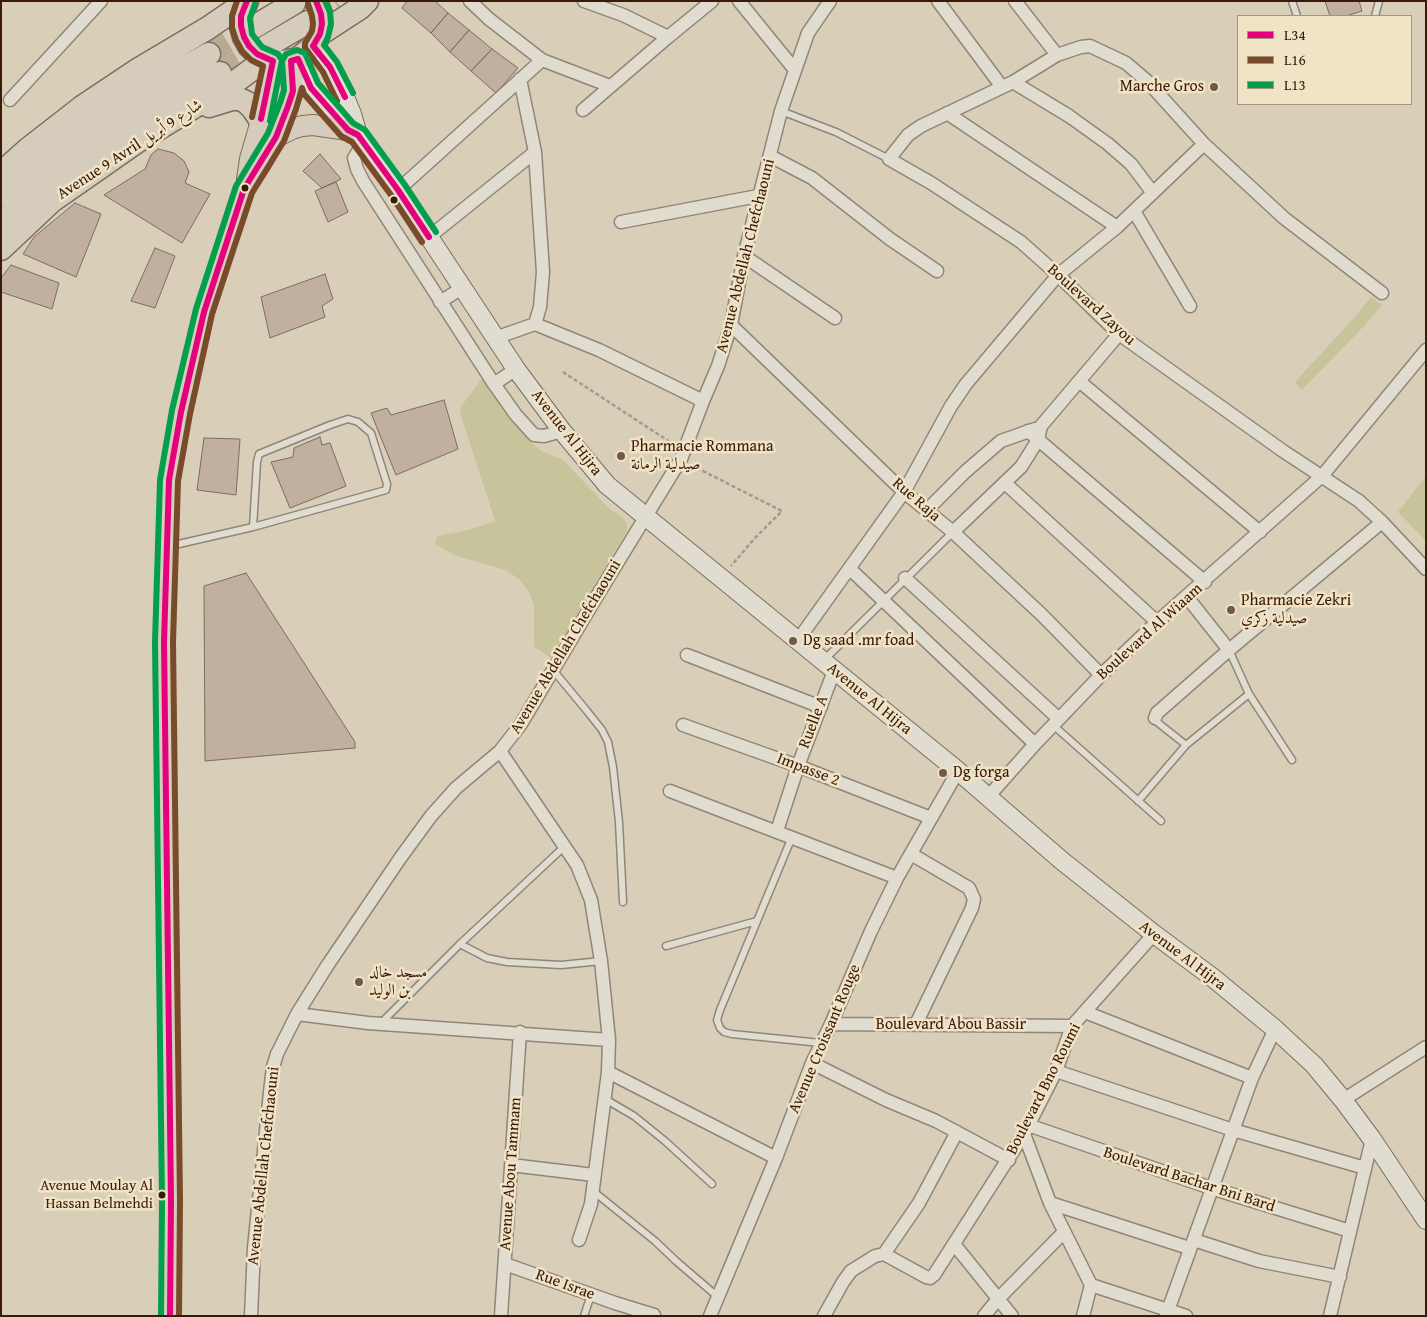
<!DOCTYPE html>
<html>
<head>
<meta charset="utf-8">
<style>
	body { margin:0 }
	#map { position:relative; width:1427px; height:1317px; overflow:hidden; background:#d9ceb7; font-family:"Gentium Book Plus",serif }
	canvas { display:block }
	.frame { position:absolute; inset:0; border:2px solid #3a1a09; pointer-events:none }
	.legend { position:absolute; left:1237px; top:15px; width:175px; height:90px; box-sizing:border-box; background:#f0e3c6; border:1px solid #a7937a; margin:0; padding:6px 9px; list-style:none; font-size:15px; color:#3a1a09 }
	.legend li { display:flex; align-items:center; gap:10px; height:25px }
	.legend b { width:25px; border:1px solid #a7937a }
</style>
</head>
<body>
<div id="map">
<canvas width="1427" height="1317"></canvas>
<div class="frame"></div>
<ul class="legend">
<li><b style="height:6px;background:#e5007d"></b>L34</li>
<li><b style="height:6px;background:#7a4b2a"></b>L16</li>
<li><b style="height:6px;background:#039f4d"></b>L13</li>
</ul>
</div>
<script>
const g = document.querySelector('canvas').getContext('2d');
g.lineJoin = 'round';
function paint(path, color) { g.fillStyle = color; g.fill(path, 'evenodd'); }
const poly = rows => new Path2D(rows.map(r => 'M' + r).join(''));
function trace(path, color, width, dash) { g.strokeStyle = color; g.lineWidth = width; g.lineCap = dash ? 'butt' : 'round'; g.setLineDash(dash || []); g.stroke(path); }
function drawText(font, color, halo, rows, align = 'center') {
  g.font = font + ' "Gentium Book Plus",Amiri,serif'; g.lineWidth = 5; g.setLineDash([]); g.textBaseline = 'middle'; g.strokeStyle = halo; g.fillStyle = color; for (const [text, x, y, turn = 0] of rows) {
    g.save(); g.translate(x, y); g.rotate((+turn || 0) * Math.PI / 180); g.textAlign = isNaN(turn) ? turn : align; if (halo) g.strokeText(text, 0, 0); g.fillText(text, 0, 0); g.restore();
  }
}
paint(poly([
	[1371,297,1382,305,1365,325,1302,390,1295,382,1354,318],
	[486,373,530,441,541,451,563,460,603,502,611,510,620,515,626,522,627,531,551,658,534,647,534,605,529,592,519,579,506,570,456,556,435,544,437,536,469,530,495,521,462,419,460,408],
	[1426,476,1426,541,1398,512]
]), '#c7c49c');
const building = poly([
	[407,1,435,1,448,13,431,33,402,8,407,1],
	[1325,1,1359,1,1362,11,1346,16,1330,16,1325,1],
	[448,13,469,30,450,52,431,33,448,13],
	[469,30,492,49,471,71,450,52,469,30],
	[492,49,518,68,496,93,471,71,492,49],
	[158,149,174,153,184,161,189,172,185,183,210,194,182,243,104,195,145,169,151,155,158,149],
	[320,154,341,179,322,188,303,171,320,154],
	[336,182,348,212,328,222,315,191,336,182],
	[75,203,101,214,76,277,23,254,34,237,75,203],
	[155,248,175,256,155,308,131,301,155,248],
	[11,265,59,283,52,309,1,292,1,278,11,265],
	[325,274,333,299,322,306,325,317,270,338,261,297,325,274],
	[444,400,458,449,396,475,371,413,387,408,391,415,444,400],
	[320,437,322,445,330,443,346,486,290,508,271,462,293,457,294,448,320,437],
	[204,438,240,439,236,495,197,490,204,438],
	[246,573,355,742,355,748,205,761,204,586,246,573]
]);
paint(building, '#c1af9f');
trace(building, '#796e60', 1);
trace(poly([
	[308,22,336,1],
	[209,54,254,27],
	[220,73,267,46]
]), '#b9aa94', 22, [22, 11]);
const lane = poly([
	[1292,1,1297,16],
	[1375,16,1379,1],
	[781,111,836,132,889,159],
	[170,546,253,527,386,490,387,484,371,433,358,422,348,419,330,425,259,454,257,462,253,527],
	[1229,650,1249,694,1292,760],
	[824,660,953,532],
	[553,670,587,711,602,730,608,742,613,767,619,822,623,902],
	[1155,718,1157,722,1186,745],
	[1053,725,1161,821],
	[1138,801,1186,745,1249,694],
	[792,837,720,1010,717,1020,720,1028,724,1032,732,1034,821,1043],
	[460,944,487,958,507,962,561,965,601,961],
	[666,946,757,921],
	[381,1023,460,944,565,846],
	[605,1099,634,1116,665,1141,712,1184],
	[593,1191,655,1241,676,1261,718,1297],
	[584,1316,591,1295]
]);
const street = poly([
	[470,1,489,19,542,60,610,86],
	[584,1,623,15,668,37],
	[739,1,795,70],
	[938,1,1002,87],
	[1015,1,1057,55],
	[1013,82,1069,116,1108,144,1131,164,1153,193],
	[10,100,101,1],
	[583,110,668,37,712,1],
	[947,113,1117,227],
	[366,145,359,150,354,158,357,169,363,181,494,384,516,415,534,435,544,436,562,431],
	[770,156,812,178,890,239,937,271],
	[398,190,542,60],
	[1134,211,1190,306],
	[621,222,758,196],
	[429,237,535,152,520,79],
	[744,256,835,318],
	[1382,293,1284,218,1204,144,1147,81,1126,63,1090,46,1081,47,1057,55,1013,82,921,126,908,135,889,159,931,183,1021,242,1058,275,1119,334,1283,451,1359,501,1382,522,1426,569],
	[440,302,462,288],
	[535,324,599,350,703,401],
	[731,325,904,492,953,532,1042,615,1101,675],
	[495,338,535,324,540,307,543,272,535,152],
	[1079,381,1260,532],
	[494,384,516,369],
	[1028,431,1205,582],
	[1005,483,1157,622],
	[927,510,965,472,1001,441,1035,429],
	[953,532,1021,467,1038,440,1041,426,1119,334],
	[850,569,1035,744],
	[905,578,1059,719],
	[1187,597,1229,650],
	[798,640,904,492,951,406,966,384,1058,275,1117,227,1204,144],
	[687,655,821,707],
	[1155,718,1157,713,1229,650,1382,522],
	[683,725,798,766,931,818],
	[500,751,577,865,591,900,601,961,609,1040,608,1072,591,1204,579,1240],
	[670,791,897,878],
	[988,797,1035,744,1101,675,1157,622,1322,476,1426,350],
	[777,831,798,766,834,671],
	[911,854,969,888,974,899,972,908,916,1024],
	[1085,1012,1252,1078],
	[297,1014,368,1023,609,1040],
	[831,1024,1072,1026],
	[812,1063,886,1100,936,1121,1009,1160],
	[1056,1071,1233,1130,1365,1168],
	[608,1072,776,1158],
	[1343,1100,1426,1047],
	[1028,1125,1211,1188,1350,1231],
	[1024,1134,1050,1203,1091,1285,1083,1316],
	[511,1165,594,1175],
	[1050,1203,1189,1248],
	[1194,1240,1259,1261,1340,1277],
	[954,1244,1012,1316],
	[884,1254,919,1203,957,1132],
	[505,1264,615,1303,654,1315],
	[1091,1285,1186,1316],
	[251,1316,254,1248,270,1092,273,1067,277,1054,297,1014,327,966,401,857,431,816,456,788,500,751,521,724,597,596,681,459,703,401,718,366,731,325,744,256,781,111,808,33,830,1],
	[501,1316,520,1032],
	[710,1316,776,1158,812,1063,831,1024,871,931,897,878,958,771],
	[824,1316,843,1282,851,1271,875,1256,884,1254,926,1277,930,1278,934,1275,1024,1134,1056,1071,1072,1026,1154,934],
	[984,1316,998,1299,1064,1232],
	[1166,1316,1252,1078,1275,1029],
	[1330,1316,1372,1139]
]);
const secondary = poly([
	[313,46,330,67,338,80,352,114,358,135,398,190,516,369,562,431,607,485,958,771,1061,860,1154,934,1212,977,1275,1029,1314,1065,1343,1100,1372,1139,1426,1220],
	[298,59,311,88,348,130]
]);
const primary = poly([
	[276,137,292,129,302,126,313,125,348,130],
	[247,179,250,159,261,121,273,61],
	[170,1316,171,1201,164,642,169,480,181,412,204,312,244,189,260,165,276,137,288,106,293,91,291,61]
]);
const highway = poly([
	[247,1,241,16,241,26,244,37,249,46,257,54,266,59,282,62,298,59,313,46,320,34,322,24,321,14,316,1],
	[254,27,294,3],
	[320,34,360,8,367,1],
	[267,46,308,22],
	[209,106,232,99,239,99,246,102,253,109,261,121],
	[1,173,28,149,82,107,139,69,208,28,246,2],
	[1,195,91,124,160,81,209,54],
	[1,224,19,205,93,148,159,106,220,73],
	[1,249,52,201,138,141,235,82,266,59]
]);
trace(lane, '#908577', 9);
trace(street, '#908577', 15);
trace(secondary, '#796e60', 20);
trace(primary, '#796e60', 22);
trace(highway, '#796e60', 25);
trace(poly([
	[563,372,673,444],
	[691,465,782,511,754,539,731,566]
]), '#a29a90', 2.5, [4, 2.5]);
trace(lane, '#e1dcd0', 6);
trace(street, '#e1dcd0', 12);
trace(secondary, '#e1dcd0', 18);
trace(primary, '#d5ccbb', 20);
trace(highway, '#d5ccbb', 22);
trace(poly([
	[247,1,241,16,241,26,244,37,249,46,257,54,273,61,261,119],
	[316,1,321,14,322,24,320,34,313,46,330,67,345,97],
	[170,1316,171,1201,164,642,169,480,181,412,204,312,244,189,276,137,288,106,293,91,291,61,298,59,311,88,348,130,358,135,398,190,429,237]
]), '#e5007d', 6);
trace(poly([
	[237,1,232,16,232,28,236,40,242,51,251,60,263,66,252,117],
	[308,4,312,16,313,24,312,31,305,43,305,48,323,72,337,101],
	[179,1316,180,1201,173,642,178,481,190,414,212,314,252,193,284,141,296,109,302,88,304,94,341,136,352,142,391,195,422,242]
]), '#7a4b2a', 6);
trace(poly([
	[325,1,330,12,331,24,328,37,324,45,337,62,353,93],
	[255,4,250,18,252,34,262,47,278,54,282,60,270,121],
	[161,1316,162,1201,155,642,160,480,172,410,196,309,236,186,268,133,280,103,284,90,282,61,286,54,297,50,305,53,318,83,353,123,365,130,405,185,436,232]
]), '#039f4d', 6);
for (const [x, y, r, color] of [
	[1214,87,5,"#725946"],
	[245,188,4.5,"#3a1a09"],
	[394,200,4.5,"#3a1a09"],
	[621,456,5,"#725946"],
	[1231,610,5,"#725946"],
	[793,641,5,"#725946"],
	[943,773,5,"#725946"],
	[359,982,5,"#725946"],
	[162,1195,4.5,"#3a1a09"]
]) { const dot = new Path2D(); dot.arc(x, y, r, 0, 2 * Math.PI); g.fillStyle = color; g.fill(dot); trace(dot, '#f0e3c6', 2); }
drawText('15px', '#3a1a09', '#f0e3c6', [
	["Avenue Moulay Al",153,1186],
	["Hassan Belmehdi",153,1204]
], 'right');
drawText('16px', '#3a1a09', '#f0e3c6', [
	["Marche Gros",1204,87,"right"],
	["Pharmacie Rommana",631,447],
	["صيدلية الرمانة",631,465],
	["Pharmacie Zekri",1241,601],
	["صيدلية زكري",1241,619],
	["Dg saad .mr foad",803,641],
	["Dg forga",953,773],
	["مسجد خالد",369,973],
	["بن الوليد",369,991]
], 'left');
drawText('16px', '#3a1a09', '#f0e3c6', [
	["Avenue 9 Avril شارع 9 أبريل",130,150,-33],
	["Avenue Abdellah Chefchaouni",746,256,-76],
	["Boulevard Zayou",1091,305,42],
	["Avenue Al Hijra",566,433,52],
	["Rue Raja",916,500,41],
	["Boulevard Al Wiaam",1150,632,-42],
	["Avenue Abdellah Chefchaouni",566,647,-59],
	["Avenue Al Hijra",869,699,39],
	["Ruelle A",814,722,-69],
	["Impasse 2",808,770,21],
	["Avenue Al Hijra",1182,956,37],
	["Boulevard Abou Bassir",951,1025],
	["Avenue Croissant Rouge",825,1039,-67],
	["Boulevard Bno Roumi",1044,1089,-63],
	["Avenue Abdellah Chefchaouni",264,1166,-84],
	["Avenue Abou Tammam",511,1174,-86],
	["Boulevard Bachar Bni Bard",1189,1180,18],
	["Rue Israe",565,1285,20]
]);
</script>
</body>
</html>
